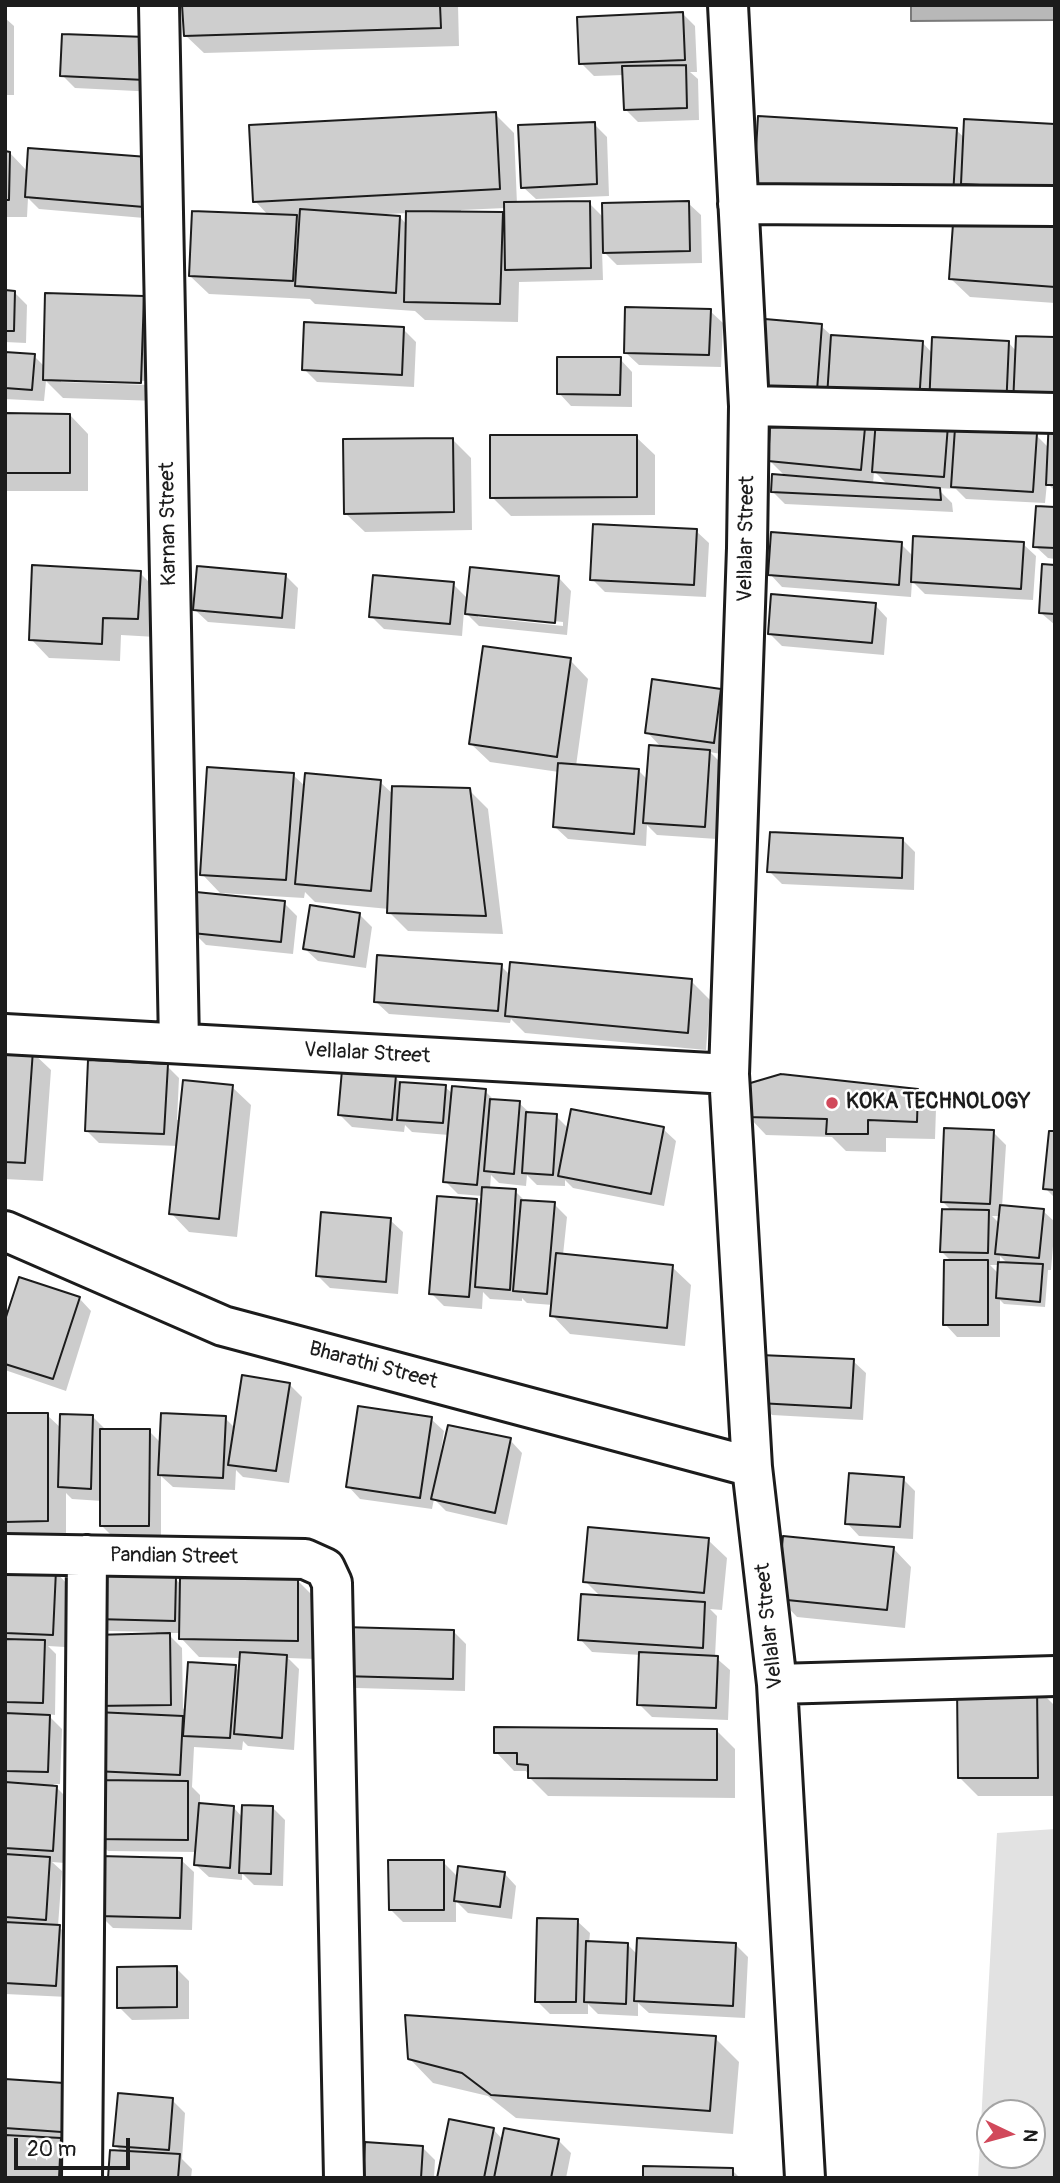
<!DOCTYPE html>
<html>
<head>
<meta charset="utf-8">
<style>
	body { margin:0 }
	#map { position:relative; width:1060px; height:2183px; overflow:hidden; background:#fff; font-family:Pangolin,sans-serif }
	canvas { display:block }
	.frame { position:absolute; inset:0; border:7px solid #1c1c1c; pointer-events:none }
	.north { position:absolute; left:976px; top:2099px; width:70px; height:70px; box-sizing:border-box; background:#fff; border:2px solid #a4a4a4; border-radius:50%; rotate:95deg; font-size:19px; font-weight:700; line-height:28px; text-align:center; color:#1c1c1c }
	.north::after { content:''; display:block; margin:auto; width:24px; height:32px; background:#d1495b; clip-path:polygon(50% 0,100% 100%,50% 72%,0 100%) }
	.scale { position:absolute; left:14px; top:2138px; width:116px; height:32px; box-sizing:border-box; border:4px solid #1c1c1c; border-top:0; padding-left:9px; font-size:21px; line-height:24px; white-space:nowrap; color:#1c1c1c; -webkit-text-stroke:5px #fff; paint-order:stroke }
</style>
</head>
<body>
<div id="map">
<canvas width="1060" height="2183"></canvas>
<div class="frame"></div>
<div class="north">N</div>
<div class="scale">20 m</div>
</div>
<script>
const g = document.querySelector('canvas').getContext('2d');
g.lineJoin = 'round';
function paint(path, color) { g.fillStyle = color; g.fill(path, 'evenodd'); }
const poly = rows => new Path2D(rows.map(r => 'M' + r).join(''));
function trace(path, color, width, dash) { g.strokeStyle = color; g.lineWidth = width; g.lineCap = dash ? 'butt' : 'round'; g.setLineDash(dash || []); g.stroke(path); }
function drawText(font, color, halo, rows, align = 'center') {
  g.font = font + ' Pangolin,sans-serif'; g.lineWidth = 5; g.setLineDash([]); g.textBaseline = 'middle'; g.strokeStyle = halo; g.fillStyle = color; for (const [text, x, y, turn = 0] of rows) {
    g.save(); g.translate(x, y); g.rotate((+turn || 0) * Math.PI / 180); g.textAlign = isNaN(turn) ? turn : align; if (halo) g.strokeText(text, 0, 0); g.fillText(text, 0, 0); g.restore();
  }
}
paint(poly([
	[1055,1829,1055,2178,978,2178,997,1833],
	[990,2113,1032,2113,1032,2155,990,2155]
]), '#e2e2e2');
const water = poly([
	[911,5,1055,5,1055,20,911,21,911,5]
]);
paint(water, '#b8b8b8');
trace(water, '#7a7a7a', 2);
paint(poly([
	[184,5,458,5,459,46,204,53,185,35],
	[683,14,695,26,697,72,690,72,698,79,699,120,638,122,625,109,624,75,594,76,581,63],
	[5,18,14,26,14,95,5,95],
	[146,39,157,92,75,88,62,75],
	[495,114,514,133,517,204,589,203,604,218,688,203,701,215,702,263,617,265,602,250,603,280,519,282,518,322,425,320,415,311,315,304,310,299,209,294,190,276,269,216,255,201],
	[506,208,506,218,502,214,461,213,461,210],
	[408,213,407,225,400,217,387,217,387,214],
	[594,124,607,137,609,196,536,199,523,187],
	[956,130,1055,219,1055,303,970,297,951,279,955,213,774,201,755,183],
	[5,153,10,153,28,172,147,159,156,219,39,209,28,198,27,217,5,217],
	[5,292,14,292,27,305,26,343,5,342],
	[143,298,161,317,159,401,63,398,46,381,44,401,5,399,5,354,34,356,45,367],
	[61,379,150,381,150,385,61,382],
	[710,311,723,323,721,367,639,365,626,353],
	[821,326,833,337,922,342,933,354,1008,342,1017,352,1055,339,1055,491,1047,483,1045,503,966,499,956,489,937,488,952,503,953,512,785,504,772,491,786,477,769,460],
	[866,419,1050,423,1049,448,1036,435,956,435,947,426,877,430],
	[874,471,889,486,873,484],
	[403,329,416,342,414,387,317,382,304,369],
	[620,359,632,372,632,407,571,406,559,393],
	[5,415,70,415,88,434,88,491,5,491],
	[636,437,655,455,655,515,511,516,492,497],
	[452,439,471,458,472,530,365,532,346,514],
	[1055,509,1055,559,1048,558,1035,546],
	[696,531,709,543,706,597,605,592,592,579],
	[901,544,913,556,1023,544,1036,556,1033,600,925,594,912,581,911,597,782,587,770,574],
	[1055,567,1055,625,1041,613],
	[140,573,158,591,156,637,121,635,120,661,49,658,31,639],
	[285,575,298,588,295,629,208,622,195,610],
	[559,578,571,591,567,635,479,626,464,611,462,636,384,629,371,616,453,584,468,599],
	[478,613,563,622,563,626,478,617],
	[875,605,887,618,884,655,782,646,770,634],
	[570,660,588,679,576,766,638,770,648,780,662,748,647,732,721,691,733,703,726,755,710,752,722,764,717,839,657,835,647,825,646,846,568,839,555,827,559,772,490,762,471,744],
	[293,775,306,787,380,782,394,795,469,790,488,809,503,934,408,931,389,912,389,909,315,902,305,892,304,898,220,893,202,874],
	[903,840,915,852,914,890,782,884,769,871],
	[284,903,297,916,293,954,206,945,194,933],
	[360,915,372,927,366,968,318,961,305,949],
	[501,966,510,975,691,981,710,1000,706,1050,525,1033,511,1019,510,1023,389,1014,376,1002],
	[5,1050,32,1052,51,1070,43,1181,5,1179],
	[167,1066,179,1078,177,1120,180,1120,232,1087,251,1105,237,1237,189,1232,171,1213,178,1146,99,1143,86,1130],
	[395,1077,402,1084,445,1087,453,1094,485,1091,495,1101,519,1103,531,1114,556,1116,569,1129,663,1129,676,1141,664,1206,573,1188,565,1180,565,1186,537,1185,527,1175,526,1186,499,1183,491,1175,490,1189,515,1191,526,1202,554,1204,567,1217,563,1255,672,1267,691,1285,685,1346,570,1334,552,1315,553,1305,527,1303,522,1298,522,1301,490,1299,483,1292,482,1309,444,1306,431,1293,477,1201,483,1207,483,1196,458,1194,445,1181,449,1135,412,1132,405,1125,404,1132,352,1127,339,1114],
	[917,1090,936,1109,935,1139,886,1138,886,1152,846,1151,832,1137,766,1135,748,1116],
	[993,1132,1006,1145,1002,1207,1043,1211,1055,1222,1051,1270,1048,1270,1045,1307,1004,1304,1000,1300,1000,1337,957,1337,945,1324,952,1262,942,1252,952,1211,943,1202],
	[992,1216,1001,1216,1000,1224],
	[1000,1256,1008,1264,1000,1264],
	[990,1265,1000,1265,999,1274],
	[1055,1133,1055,1198,1045,1188],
	[390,1220,403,1232,398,1294,330,1288,318,1276],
	[79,1298,91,1311,66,1391,5,1370,5,1326],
	[853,1361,866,1373,863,1420,772,1415,760,1402],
	[289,1384,302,1397,289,1483,243,1477,236,1470,235,1490,173,1487,161,1476,161,1538,114,1538,101,1525,102,1501,72,1499,66,1493,66,1539,5,1537,5,1415,47,1415,62,1429,93,1417,106,1430,149,1431,162,1444,225,1418,235,1428],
	[431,1419,444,1431,441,1451,510,1440,522,1453,507,1525,446,1511,434,1499,432,1509,360,1499,348,1486],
	[903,1479,915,1491,913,1539,859,1536,847,1523],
	[708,1540,727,1558,722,1610,710,1609,717,1616,715,1657,730,1670,728,1720,652,1717,639,1704,641,1655,592,1652,580,1639,601,1597,585,1581],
	[893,1548,911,1567,905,1628,797,1617,779,1598],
	[5,1569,56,1572,68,1585,65,1647,48,1646,56,1654,55,1715,47,1714,62,1729,60,1784,53,1784,69,1800,65,1863,52,1862,62,1871,58,1926,72,1940,68,1997,5,1994],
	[175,1579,182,1585,298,1581,316,1599,316,1659,288,1658,299,1669,294,1750,248,1746,243,1741,242,1750,194,1747,192,1787,200,1795,200,1805,234,1808,243,1818,273,1808,285,1820,283,1886,254,1885,242,1873,242,1880,209,1877,196,1865,197,1852,108,1851,95,1838,106,1782,95,1771,96,1705,156,1635,156,1632,109,1631,96,1619],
	[167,1633,181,1633,181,1638,199,1657,241,1658,240,1672,235,1667,183,1709,182,1648],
	[454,1632,466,1644,465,1691,356,1688,343,1676],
	[1036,1687,1055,1706,1055,1796,978,1796,960,1778],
	[716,1730,735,1749,735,1798,548,1796,530,1778,526,1771,514,1771,496,1752],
	[181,1860,194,1872,192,1930,113,1928,100,1915],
	[443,1862,458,1877,504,1873,516,1886,512,1919,468,1913,456,1901,456,1922,403,1922,390,1909],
	[577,1921,590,1933,589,1943,627,1944,638,1955,735,1944,748,1957,745,2018,649,2013,638,2003,638,2016,598,2014,588,2004,588,2014,550,2014,537,2001],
	[176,1968,189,1981,189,2019,132,2020,119,2007],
	[715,2038,739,2062,733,2134,516,2118,488,2096,433,2083,410,2059],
	[5,2081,78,2085,72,2178,5,2178],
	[172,2100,185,2113,182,2159,192,2169,191,2178,110,2178,122,2152,115,2145],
	[493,2129,503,2140,558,2140,571,2153,566,2178,439,2178],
	[422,2147,435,2160,434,2178,364,2178],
	[732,2170,740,2178,645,2178]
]), '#0003');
const building = poly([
	[182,5,440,5,441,28,184,36,182,5],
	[683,12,685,60,579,64,577,17,683,12],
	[62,34,146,37,145,80,60,76,62,34],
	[686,65,687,108,624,110,622,66,686,65],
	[496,112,500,189,253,202,249,125,496,112],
	[758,116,957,128,953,196,754,184,758,116],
	[964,119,1055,124,1055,189,961,184,964,119],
	[595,122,597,184,521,188,518,125,595,122],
	[28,148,148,157,144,207,25,197,28,148],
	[5,151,10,152,9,200,5,200,5,151],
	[590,201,591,268,505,270,504,202,590,201],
	[689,201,690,251,603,253,602,203,689,201],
	[300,209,400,216,396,293,295,286,300,209],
	[954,210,1055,218,1055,287,949,279,954,210],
	[192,211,297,215,293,281,189,276,192,211],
	[406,211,503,212,500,304,404,302,406,211],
	[5,290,15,291,14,331,5,331,5,290],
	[45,293,144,296,141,383,43,380,45,293],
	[625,307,711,309,709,355,624,353,625,307],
	[765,319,822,324,816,404,759,399,765,319],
	[304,322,404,327,402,375,302,370,304,322],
	[831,335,923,341,919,403,827,397,831,335],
	[1016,336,1055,337,1055,407,1013,405,1016,336],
	[932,337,1009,341,1006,410,929,407,932,337],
	[5,352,35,354,32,390,5,388,5,352],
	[557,357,621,357,620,395,557,394,557,357],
	[771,410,866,417,861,470,768,461,771,410],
	[5,413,70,414,70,473,5,473,5,413],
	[1049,417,1055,417,1055,485,1046,485,1049,417],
	[876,419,948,425,944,477,872,472,876,419],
	[955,428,1037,433,1033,492,951,487,955,428],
	[490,435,637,435,637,497,490,498,490,435],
	[453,438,454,512,344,514,343,439,453,438],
	[772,474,940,488,941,500,771,492,772,474],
	[1036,506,1055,507,1055,548,1033,547,1036,506],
	[593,524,697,529,694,585,590,580,593,524],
	[771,532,902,542,899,585,768,575,771,532],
	[913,536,1024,542,1021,589,911,582,913,536],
	[1042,564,1055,565,1055,614,1039,613,1042,564],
	[32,565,141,571,138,619,103,618,102,644,29,640,32,565],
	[197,566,286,574,282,618,193,610,197,566],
	[470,567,559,576,555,623,465,614,470,567],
	[373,575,454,582,450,624,369,617,373,575],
	[771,594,876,603,872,643,768,634,771,594],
	[483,646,571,658,557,757,469,744,483,646],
	[652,679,721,689,714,743,645,733,652,679],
	[649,745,710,750,705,827,643,823,649,745],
	[558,763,639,769,634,834,553,827,558,763],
	[207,767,294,773,286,880,200,875,207,767],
	[305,773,381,780,371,891,295,884,305,773],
	[392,786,470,788,486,916,387,913,392,786],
	[770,832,903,838,902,878,767,872,770,832],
	[196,892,285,901,281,942,192,933,196,892],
	[310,905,360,913,354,957,303,949,310,905],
	[377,955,502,964,498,1011,374,1002,377,955],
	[510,962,692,979,688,1033,505,1016,510,962],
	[5,1048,33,1050,25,1163,5,1162,5,1048],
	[88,1060,168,1064,164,1134,85,1131,88,1060],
	[342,1070,396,1075,392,1120,338,1115,342,1070],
	[781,1074,918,1089,917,1122,868,1120,868,1134,826,1134,827,1119,746,1117,747,1084,781,1074],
	[183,1080,233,1085,219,1219,169,1214,183,1080],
	[400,1082,446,1085,443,1123,397,1120,400,1082],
	[452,1086,486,1089,477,1185,443,1182,452,1086],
	[490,1099,520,1101,514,1174,484,1171,490,1099],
	[571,1109,664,1127,651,1194,558,1176,571,1109],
	[526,1112,557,1114,553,1175,522,1173,526,1112],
	[944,1128,994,1130,990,1204,941,1202,944,1128],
	[1049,1131,1055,1131,1055,1190,1043,1189,1049,1131],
	[482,1187,516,1189,510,1290,475,1287,482,1187],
	[437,1196,477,1199,469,1297,429,1294,437,1196],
	[521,1200,555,1202,547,1294,513,1291,521,1200],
	[1000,1205,1044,1209,1039,1258,995,1254,1000,1205],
	[942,1209,989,1210,988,1253,940,1252,942,1209],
	[321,1212,391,1218,386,1282,316,1276,321,1212],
	[556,1253,673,1265,667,1328,550,1316,556,1253],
	[944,1260,988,1260,988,1325,943,1325,944,1260],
	[998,1262,1043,1264,1040,1302,996,1298,998,1262],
	[19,1277,80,1297,53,1379,5,1364,5,1320,19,1277],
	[760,1355,854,1359,851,1408,758,1403,760,1355],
	[242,1375,290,1383,276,1471,228,1465,242,1375],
	[358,1406,432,1417,420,1498,346,1487,358,1406],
	[5,1413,48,1413,48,1521,5,1522,5,1413],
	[161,1413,226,1416,223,1478,158,1475,161,1413],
	[60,1414,93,1415,91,1489,58,1487,60,1414],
	[448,1425,511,1438,495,1513,431,1499,448,1425],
	[100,1429,150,1429,149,1526,100,1526,100,1429],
	[849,1473,904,1477,900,1527,845,1524,849,1473],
	[588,1527,709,1538,704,1593,583,1582,588,1527],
	[783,1536,894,1547,887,1610,777,1599,783,1536],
	[5,1568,56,1570,53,1635,5,1633,5,1568],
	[96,1575,176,1577,175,1621,95,1619,96,1575],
	[180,1578,298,1579,298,1641,179,1639,180,1578],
	[581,1594,705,1602,703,1648,578,1640,581,1594],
	[343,1627,454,1630,453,1679,341,1676,343,1627],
	[170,1633,171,1705,94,1706,93,1635,170,1633],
	[5,1639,45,1640,43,1703,5,1702,5,1639],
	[240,1652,287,1655,282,1738,234,1734,240,1652],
	[639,1652,718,1656,716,1708,637,1705,639,1652],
	[188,1662,236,1665,230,1738,183,1736,188,1662],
	[1037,1685,1038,1778,958,1778,957,1686,1037,1685],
	[96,1712,183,1716,180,1775,94,1771,96,1712],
	[5,1713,50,1715,48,1772,5,1771,5,1713],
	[494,1727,717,1729,717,1780,528,1778,528,1765,517,1764,517,1753,494,1753,494,1727],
	[95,1780,188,1781,188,1840,93,1839,95,1780],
	[5,1782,57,1786,53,1851,5,1848,5,1782],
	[199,1803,234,1806,230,1868,194,1865,199,1803],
	[242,1805,273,1806,271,1874,239,1873,242,1805],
	[5,1854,50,1857,46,1920,5,1917,5,1854],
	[99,1856,182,1858,180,1918,98,1916,99,1856],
	[388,1860,444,1860,444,1910,389,1910,388,1860],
	[458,1866,505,1872,500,1907,454,1901,458,1866],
	[537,1918,578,1919,576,2002,535,2002,537,1918],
	[5,1922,60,1925,56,1986,5,1983,5,1922],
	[637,1938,736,1943,733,2006,634,2001,637,1938],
	[586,1941,628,1943,626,2004,584,2002,586,1941],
	[177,1966,177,2007,117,2008,117,1967,177,1966],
	[405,2015,716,2036,710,2111,491,2095,462,2073,408,2059,405,2015],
	[5,2079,79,2084,76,2133,5,2128,5,2079],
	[118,2093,173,2098,169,2150,113,2146,118,2093],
	[449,2119,494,2128,484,2178,437,2178,449,2119],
	[504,2128,559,2139,551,2178,494,2178,504,2128],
	[5,2135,61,2138,59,2178,5,2178,5,2135],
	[365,2142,423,2146,421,2178,363,2178,365,2142],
	[110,2150,180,2154,178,2178,108,2178,110,2150],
	[643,2166,733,2168,733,2178,643,2178,643,2166]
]);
paint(building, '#cecece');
trace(building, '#1c1c1c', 2);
const minor = poly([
	[159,5,179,1043],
	[728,5,749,406,747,548,729,1074],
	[738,204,1055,206],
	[749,406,1055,413],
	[5,1034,729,1074,752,1467,777,1684,805,2178],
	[5,1231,223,1326,752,1467],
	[5,1554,305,1559,325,1568,332,1583,344,2178],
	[777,1684,1055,1676],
	[82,2178,87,1555]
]);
trace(minor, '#1c1c1c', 44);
trace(minor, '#fff', 38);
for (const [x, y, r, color] of [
	[832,1103,7,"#d1495b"]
]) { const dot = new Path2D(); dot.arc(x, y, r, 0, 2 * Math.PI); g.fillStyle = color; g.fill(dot); trace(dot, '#fff', 2.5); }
drawText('21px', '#1c1c1c', '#fff', [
	["Karnan Street",169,524,-91],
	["Vellalar Street",747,539,-89],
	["Vellalar Street",367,1054,3],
	["Bharathi Street",373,1366,15],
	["Pandian Street",174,1557,1],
	["Vellalar Street",770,1626,-96]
]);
drawText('bold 21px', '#1c1c1c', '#fff', [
	["KOKA TECHNOLOGY",846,1103]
], 'left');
</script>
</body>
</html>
